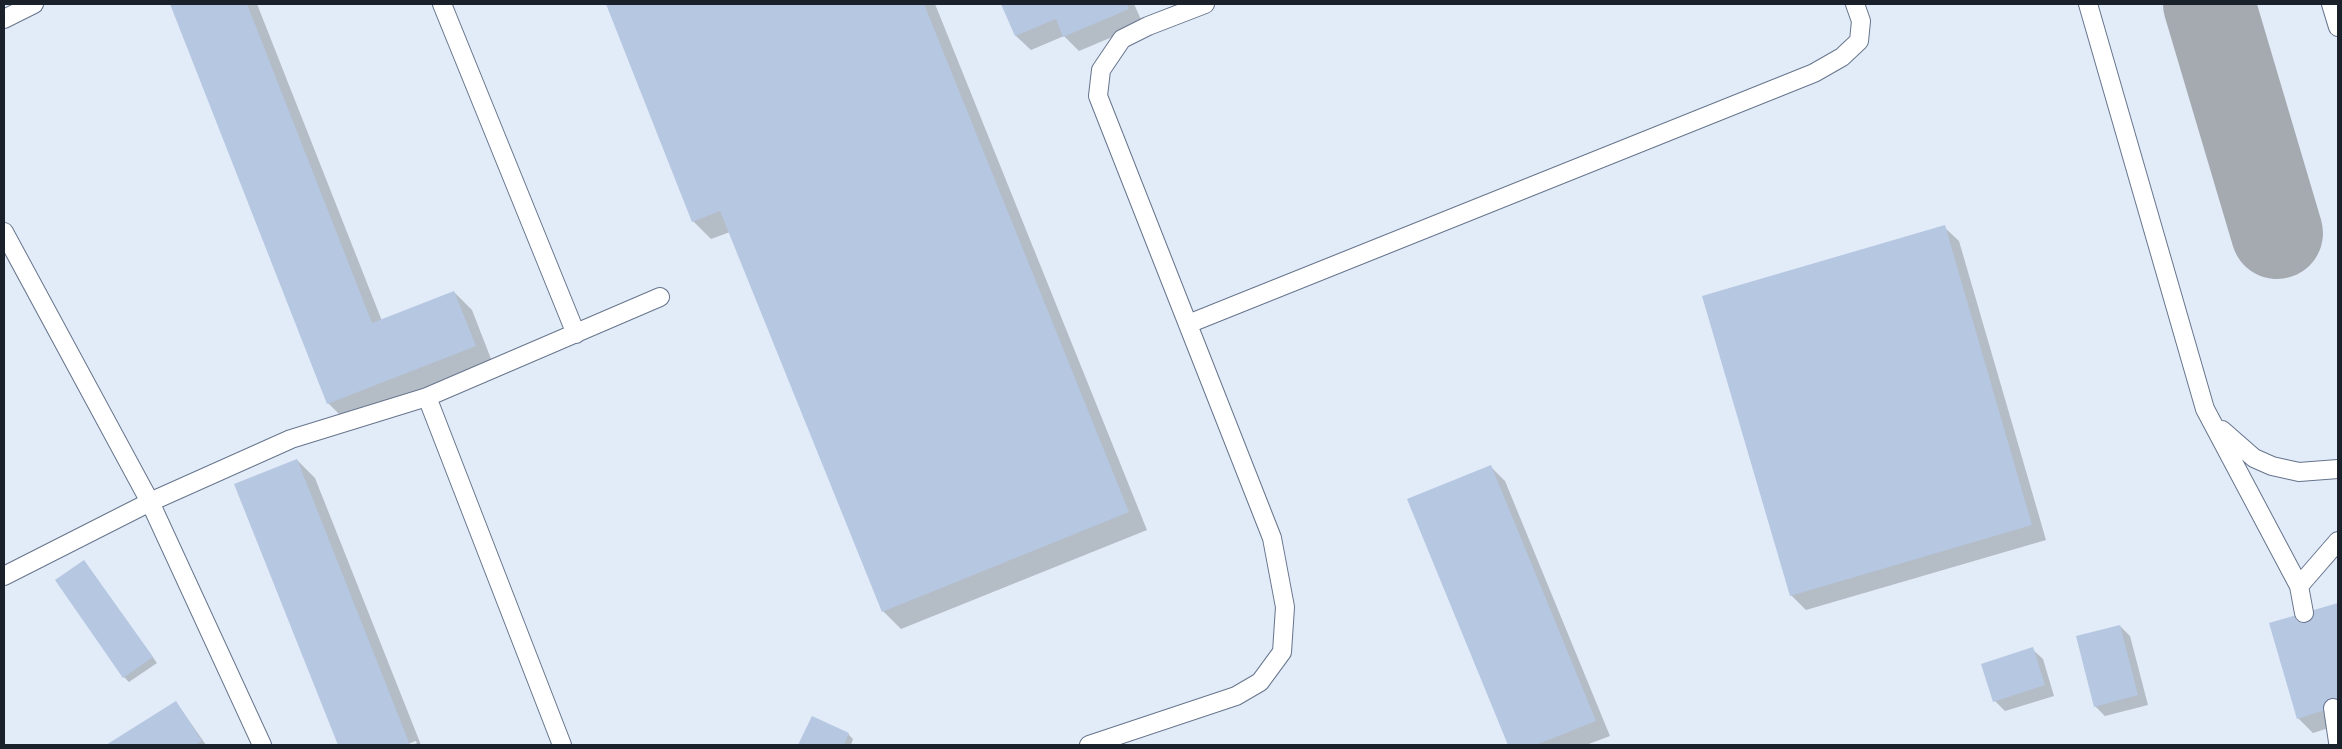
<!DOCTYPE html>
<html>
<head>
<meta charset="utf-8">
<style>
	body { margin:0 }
	#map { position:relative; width:2342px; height:749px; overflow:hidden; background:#f1f5fa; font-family:Mulish,sans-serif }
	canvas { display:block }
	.frame { position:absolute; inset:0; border:5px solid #1b212b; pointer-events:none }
</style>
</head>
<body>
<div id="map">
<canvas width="2342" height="749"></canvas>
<div class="frame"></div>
</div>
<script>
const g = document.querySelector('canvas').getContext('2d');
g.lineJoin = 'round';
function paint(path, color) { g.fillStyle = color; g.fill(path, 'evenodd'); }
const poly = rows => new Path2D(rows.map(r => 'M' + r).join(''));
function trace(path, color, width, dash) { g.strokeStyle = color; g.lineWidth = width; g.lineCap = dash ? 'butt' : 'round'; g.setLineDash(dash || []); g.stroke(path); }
paint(poly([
	[4,4,2338,4,2338,745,4,745]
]), '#e2ebf8');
paint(poly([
	[171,4,257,4,382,321,454,292,472,310,493,364,346,421,328,403],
	[607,4,935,4,1147,530,901,629,883,611,730,232,711,239,693,221],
	[1002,4,1134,4,1143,24,1079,51,1064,36,1031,50,1016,36],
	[1944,227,1959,241,2046,540,1806,610,1791,595],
	[297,460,315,478,421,745,412,745,417,743,416,741,405,745,340,745,236,484],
	[1490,466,1505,481,1610,736,1586,745,1509,745,1408,500],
	[84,561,157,663,129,682,124,677],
	[2338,604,2338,725,2313,733,2298,718,2271,624],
	[2120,626,2130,636,2148,705,2105,716,2095,706],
	[2032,649,2043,659,2054,696,2005,711,1995,701],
	[176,702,206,745,108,745],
	[812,717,848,734,853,739,851,745,799,745]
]), '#0003');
trace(poly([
	[2209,4,2277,233]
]), '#a5aab0', 92);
paint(poly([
	[170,4,247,4,372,323,454,291,476,346,327,404],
	[606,4,924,4,1129,512,882,612,720,211,692,222],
	[1001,4,1127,4,1129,9,1063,37,1056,19,1015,36],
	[1945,225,2032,525,1790,596,1702,296],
	[297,459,410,745,338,745,234,484],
	[1491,465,1596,721,1536,745,1508,745,1407,499],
	[84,560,153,657,123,678,55,580],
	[2338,603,2338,706,2297,719,2269,623],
	[2120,625,2138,695,2094,707,2076,636],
	[2033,647,2045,685,1993,702,1981,664],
	[176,701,202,741,195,745,106,745],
	[812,716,849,733,844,745,798,745]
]), '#b6c7e2');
const lane = poly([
	[442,4,576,334],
	[2088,4,2205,409,2299,586,2304,613],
	[2331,4,2338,27],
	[4,19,34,4],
	[4,232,150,502,262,745],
	[1188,324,1814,73,1842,57,1859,41,1861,21,1855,4],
	[427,397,562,745],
	[2222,430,2254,458,2272,466,2299,472,2338,469],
	[4,576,150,502,291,439,427,397,660,297],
	[2299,586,2338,541],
	[2333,708,2338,742],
	[1089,745,1236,696,1260,682,1282,652,1285,607,1272,538,1098,96,1101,70,1122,39,1148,26,1205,4]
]);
trace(lane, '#66758d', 20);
trace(lane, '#fff', 18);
</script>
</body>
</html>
